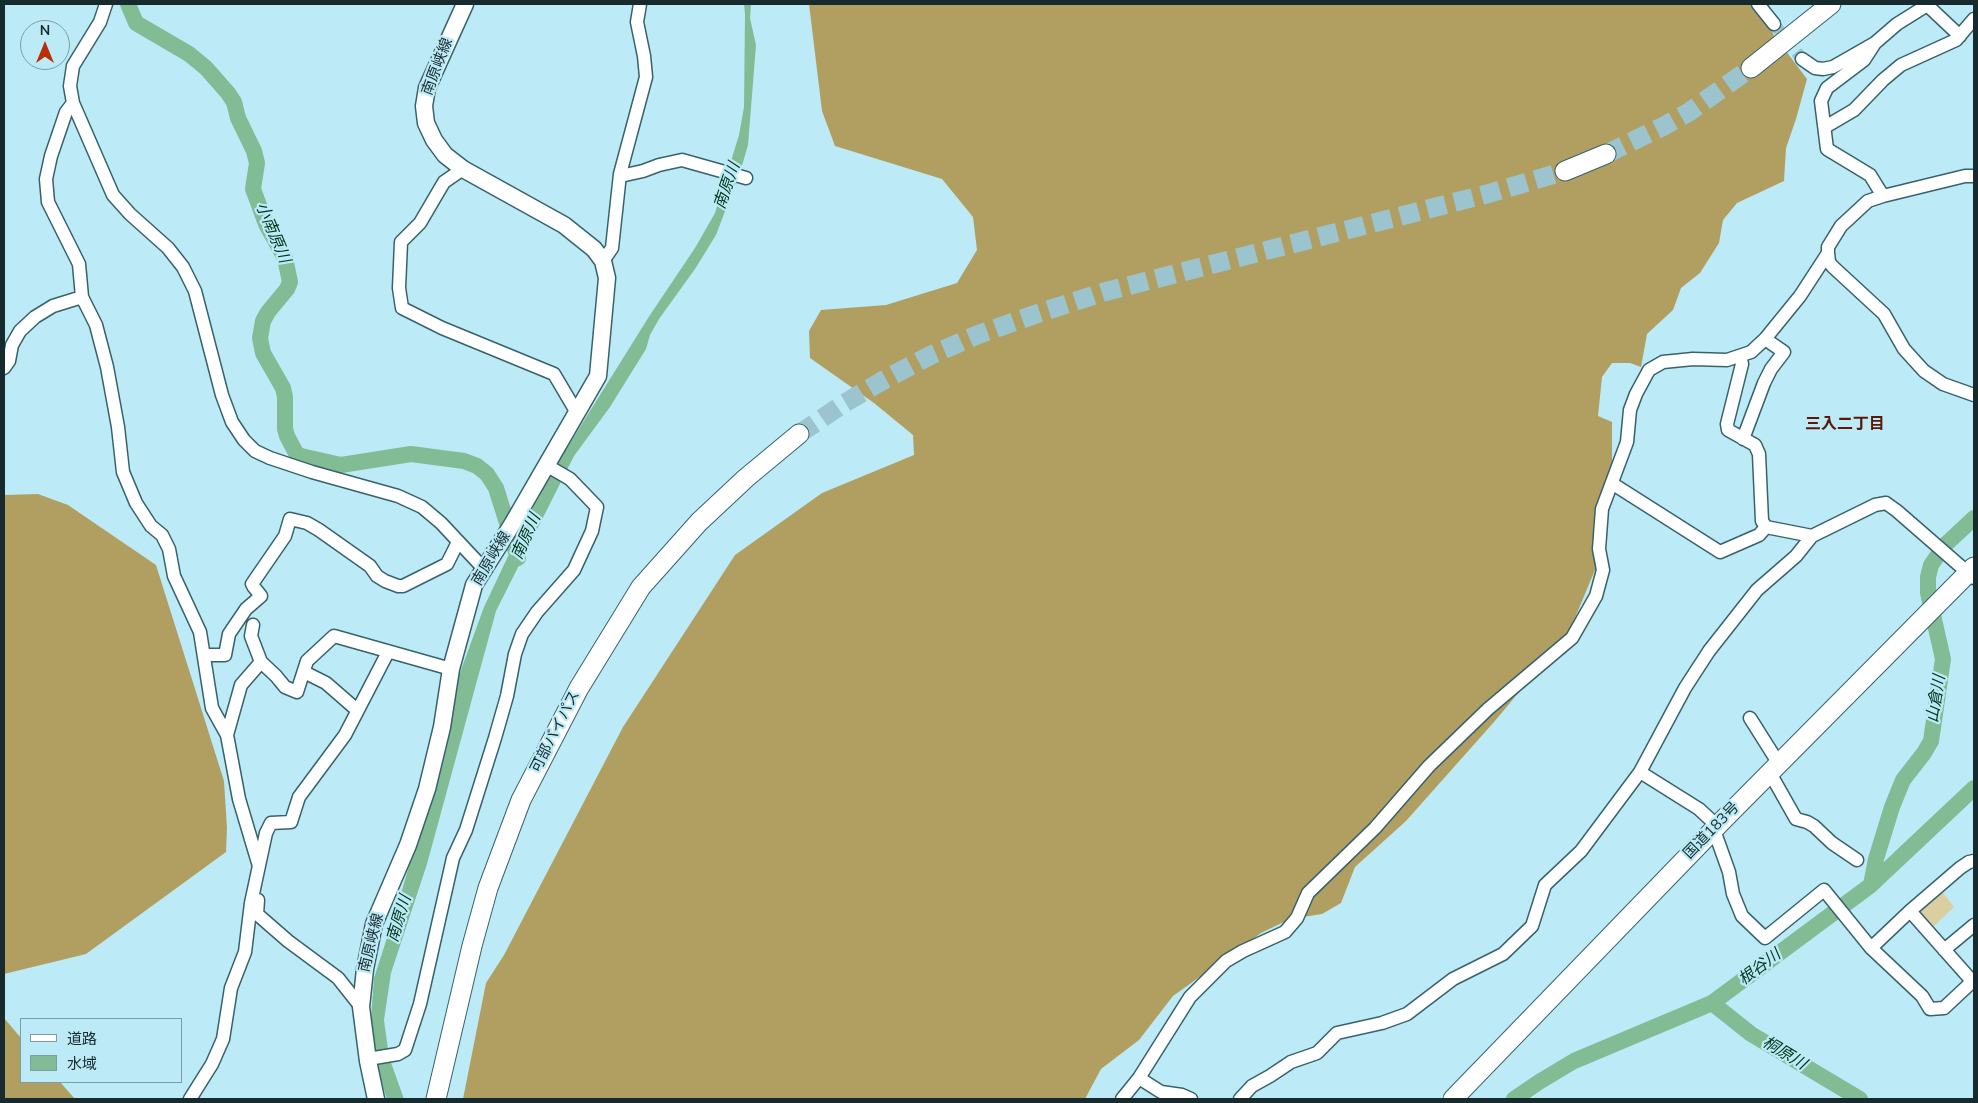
<!DOCTYPE html>
<html>
<head>
<meta charset="utf-8">
<style>
	body { margin:0 }
	#map { position:relative; width:1978px; height:1103px; overflow:hidden; background:#bcebf7; font-family:"Nunito Sans","Noto Sans JP",sans-serif }
	canvas { display:block }
	.frame { position:absolute; inset:0; border:5px solid #172a2e; pointer-events:none }
	.legend { position:absolute; left:20px; top:1018px; width:162px; height:65px; box-sizing:border-box; background:#bcebf7; border:1px solid #7a9ea7; margin:0; padding:6px 9px; list-style:none; font-size:15px; color:#172a2e }
	.legend li { display:flex; align-items:center; gap:10px; height:25px }
	.legend b { width:25px; border:1px solid #7a9ea7 }
	.north { position:absolute; left:20px; top:20px; width:50px; height:50px; box-sizing:border-box; background:#bcebf7; border:1px solid #7a9ea7; border-radius:50%; rotate:0deg; font-size:14px; font-weight:700; line-height:20px; text-align:center; color:#172a2e }
	.north::after { content:''; display:block; margin:auto; width:18px; height:22px; background:#b92f0a; clip-path:polygon(50% 0,100% 100%,50% 72%,0 100%) }
</style>
</head>
<body>
<div id="map">
<canvas width="1978" height="1103"></canvas>
<div class="frame"></div>
<ul class="legend">
<li><b style="height:6px;background:#fff"></b>道路</li>
<li><b style="height:14px;background:#81bc94"></b>水域</li>
</ul>
<div class="north">N</div>
</div>
<script>
const g = document.querySelector('canvas').getContext('2d');
g.lineJoin = 'round';
function paint(path, color) { g.fillStyle = color; g.fill(path, 'evenodd'); }
const poly = rows => new Path2D(rows.map(r => 'M' + r).join(''));
function trace(path, color, width, dash) { g.strokeStyle = color; g.lineWidth = width; g.lineCap = dash ? 'butt' : 'round'; g.setLineDash(dash || []); g.stroke(path); }
function drawText(font, color, halo, rows, align = 'center') {
  g.font = font + ' "Nunito Sans","Noto Sans JP",sans-serif'; g.lineWidth = 4.5; g.setLineDash([]); g.textBaseline = 'middle'; g.strokeStyle = halo; g.fillStyle = color; for (const [text, x, y, turn = 0] of rows) {
    g.save(); g.translate(x, y); g.rotate((+turn || 0) * Math.PI / 180); g.textAlign = isNaN(turn) ? turn : align; if (halo) g.strokeText(text, 0, 0); g.fillText(text, 0, 0); g.restore();
  }
}
paint(poly([
	[1941,890,1954,907,1931,929,1918,916,1919,909]
]), '#dbcfa1');
paint(poly([
	[809,4,1769,4,1773,34,1807,79,1796,119,1786,148,1784,181,1737,203,1723,220,1719,243,1700,273,1681,288,1673,310,1647,334,1641,367,1630,363,1612,363,1602,377,1598,416,1612,422,1612,492,1600,558,1572,625,1557,647,1494,722,1406,821,1355,867,1341,903,1322,914,1290,919,1261,933,1173,996,1139,1040,1101,1069,1085,1099,463,1099,486,983,504,955,623,727,735,555,822,493,914,455,913,435,874,403,810,358,809,331,821,310,886,305,957,283,977,250,973,217,942,179,835,146,822,111],
	[38,494,68,505,156,565,224,781,227,828,226,852,86,954,4,974,4,495],
	[4,1018,21,1038,21,1082,60,1082,75,1099,4,1099]
]), '#b19f61');
paint(poly([
	[744,4,751,4,750,18,756,45,748,145,741,169,716,235,695,269,659,319,650,335,646,349,610,407,574,456,496,611,427,864,391,973,384,1020,389,1057,404,1099,387,1099,382,1084,370,1031,374,978,399,901,434,777,457,681,484,607,521,529,560,459,650,315,695,248,715,213,739,135,744,107,745,14]
]), '#81bc94');
trace(poly([
	[1973,519,1974,519]
]), '#81bc94', 2.5);
trace(poly([
	[128,4,136,23,189,54,206,68,228,93,234,102,238,118,254,151,257,163,253,189,266,224,285,258,290,282,287,289,268,312,263,321,260,338,263,353,283,388,285,397,285,429,287,436,296,453,301,456,341,465,411,454,464,461,477,466,487,474,496,488,518,558],
	[1871,885,1876,859,1892,807,1903,780,1924,753,1931,741,1943,659,1928,593,1928,577,1931,565,1945,545,1974,518],
	[1712,1003,1751,1034,1860,1099],
	[1514,1099,1539,1082,1574,1061,1712,1003,1871,885,1974,788]
]), '#81bc94', 16);
trace(poly([
	[1774,24,1802,59]
]), '#9bc4cf', 12, [12, 6]);
trace(poly([
	[1606,154,1664,126,1689,112,1751,68],
	[799,434,843,404,882,381,929,356,977,335,1039,313,1104,292,1487,194,1565,171]
]), '#9bc4cf', 19, [19, 9]);
const minor = poly([
	[106,4,100,22,73,66,70,86,73,103,113,195,130,214,168,248,183,267,195,291,222,395,232,422,244,440,255,451,270,458,312,472,398,496,422,507,441,523,485,570],
	[1758,4,1774,24],
	[1927,5,1960,36],
	[1875,43,1864,60,1827,88,1821,101,1827,149,1870,175,1883,196],
	[1802,59,1815,68,1823,69,1833,67,1875,43,1897,24,1929,4],
	[73,103,66,112,51,156,46,179,48,202,79,264,82,297,96,325,107,367,118,427,123,472,136,503,151,526,162,535,169,549,174,576,200,632,212,708,227,735,239,799,259,866],
	[1825,127,1854,110,1883,80,1901,65,1956,40,1974,19],
	[463,169,444,182,420,223,401,242,399,288,402,308,442,328,554,374,577,413],
	[620,174,625,175,643,171,659,165,682,160,746,178],
	[1974,176,1965,176,1883,196,1868,201,1841,226,1828,247,1828,253,1829,262,1832,266,1884,314,1904,349,1924,371,1943,384,1974,395],
	[603,261,612,248,620,174,646,77,644,56,637,22,640,4],
	[1740,356,1742,364,1727,424,1728,430,1755,445,1759,454,1762,521,1766,527],
	[4,368,9,361,12,345,20,331,35,317,53,306,82,297],
	[1743,439,1764,383,1771,369,1784,352,1765,339],
	[1613,484,1720,552,1759,535,1766,527],
	[1766,527,1812,536],
	[252,584,285,536,290,519,307,523,319,530,370,566,377,576,385,581,398,586,403,586,447,564,458,542],
	[253,625,251,636,261,662,276,676,285,687,297,692,307,661,334,636,451,669],
	[204,655,225,655,229,634,246,609,261,596,253,586],
	[304,672,326,683,357,710],
	[1750,718,1779,764],
	[227,735,241,685,261,662],
	[1640,772,1699,809,1713,822,1714,830,1729,872,1733,894,1742,916,1765,938,1824,890,1871,948,1922,996,1930,1009,1944,1008,1974,980],
	[1770,773,1796,819,1807,822,1814,826,1832,843,1857,860],
	[258,900,257,914,288,941,338,978,361,1007],
	[1910,911,1972,981],
	[1871,948,1910,911,1960,868,1969,862,1974,861],
	[1944,950,1974,925],
	[368,1061,374,1058,398,1054,405,1050,420,1004,453,858,466,830,495,738,507,696,515,654,522,634,537,612,574,570,592,531,597,507,570,479,546,465],
	[1139,1078,1161,1092,1182,1095,1191,1099],
	[190,1099,212,1064,223,1039,231,988,245,952,251,903,266,833,271,823,291,822,299,797,345,735,388,652],
	[1122,1099,1139,1078,1190,997,1226,961,1243,951,1285,932,1297,918,1308,893,1375,828,1429,766,1488,709,1572,638,1596,596,1603,570,1599,549,1602,509,1627,442,1630,410,1636,394,1649,370,1663,362,1693,359,1727,360,1751,352,1765,339,1800,296,1828,253],
	[1240,1099,1252,1086,1270,1076,1291,1062,1317,1053,1337,1033,1382,1023,1407,1014,1453,979,1503,954,1532,926,1545,885,1581,851,1640,772,1685,688,1709,651,1757,590,1796,556,1812,536,1875,505,1886,503,1897,511,1974,578]
]);
const major = poly([
	[376,1099,368,1061,361,1007,365,969,374,924,408,845,427,789,442,727,451,669,474,585,513,523,598,376,607,278,603,261,594,249,564,225,463,169,445,155,434,140,426,123,424,106,427,88,465,4]
]);
const highway = poly([
	[1751,68,1831,4],
	[1565,171,1606,154],
	[436,1099,472,946,488,888,521,800,579,688,641,587,699,522,746,478,799,434],
	[1453,1099,1723,820,1974,567]
]);
trace(minor, '#37626c', 15);
trace(major, '#37626c', 19);
trace(highway, '#37626c', 21);
trace(minor, '#fff', 12);
trace(major, '#fff', 16);
trace(highway, '#fff', 19);
drawText('15px', '#172a2e', '#bcebf7', [
	["南原峡線",438,67,-69],
	["南原峡線",492,559,-59],
	["可部バイパス",556,732,-63],
	["国道183号",1712,831,-46],
	["南原峡線",372,943,-76]
]);
drawText('italic 16px', '#023319', '#bcebf7', [
	["南原川",728,186,-71],
	["小南原川",272,233,67],
	["南原川",527,537,-66],
	["山倉川",1937,699,-81],
	["南原川",400,919,-73],
	["根谷川",1760,968,-37],
	["桐原川",1784,1054,31]
]);
drawText('bold 16px', '#5b1809', '#bcebf7', [
	["三入二丁目",1845,425]
]);
</script>
</body>
</html>
